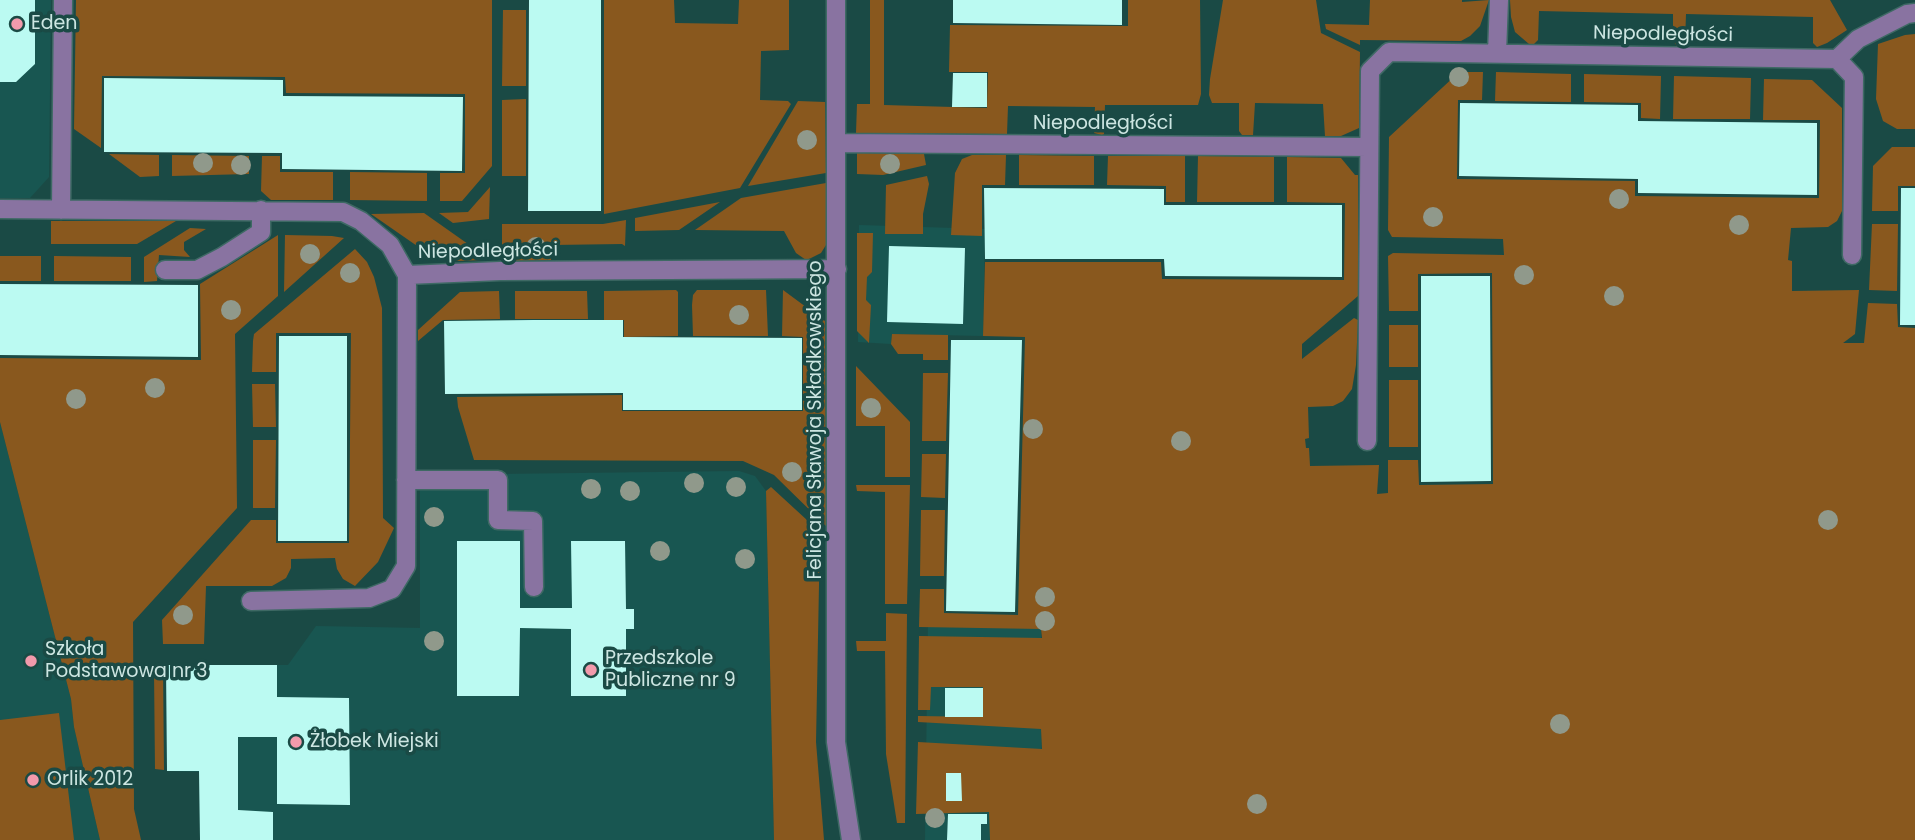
<!DOCTYPE html>
<html>
<head>
<meta charset="utf-8">
<style>
	body { margin:0 }
	canvas { display:block; background:#1a4a45 }
</style>
</head>
<body>
<canvas width="1915" height="840"></canvas>
<script>
const g = document.querySelector('canvas').getContext('2d');
g.lineJoin = 'round';
function paint(path, color) { g.fillStyle = color; g.fill(path, 'evenodd'); }
const poly = rows => new Path2D(rows.map(r => 'M' + r).join(''));
function trace(path, color, width, dash) { g.strokeStyle = color; g.lineWidth = width; g.lineCap = dash ? 'butt' : 'round'; g.setLineDash(dash || []); g.stroke(path); }
function drawText(font, color, halo, rows, align = 'center') {
  g.font = font + ' Poppins,sans-serif'; g.lineWidth = 7; g.setLineDash([]); g.textBaseline = 'middle'; g.strokeStyle = halo; g.fillStyle = color; for (const [text, x, y, turn = 0] of rows) {
    g.save(); g.translate(x, y); g.rotate((+turn || 0) * Math.PI / 180); g.textAlign = isNaN(turn) ? turn : align; if (halo) g.strokeText(text, 0, 0); g.fillText(text, 0, 0); g.restore();
  }
}
paint(poly([
	[0,0,51,0,49,177,30,198,0,198],
	[859,225,985,229,983,336,892,334,891,344,858,342],
	[0,422,71,699,74,727,100,840,0,840],
	[739,471,755,476,766,491,774,840,200,840,199,772,167,771,166,665,288,665,316,626,420,628,420,475],
	[928,620,1041,624,1042,840,925,840]
]), '#185651');
paint(poly([
	[76,0,492,0,492,166,462,201,440,201,440,173,465,173,465,94,286,93,285,77,102,76,101,148,74,129],
	[604,0,674,0,675,23,738,24,739,0,789,0,789,50,761,51,760,100,788,101,791,104,740,188,604,214],
	[870,0,884,0,884,105,987,108,988,72,949,72,950,25,1128,26,1128,0,1200,0,1201,94,1198,105,1105,105,1104,134,1102,135,1094,133,1095,107,1008,106,1007,134,856,133,857,104,870,104],
	[1223,0,1316,0,1321,33,1360,52,1359,128,1341,136,1325,136,1323,104,1255,103,1253,135,1242,135,1239,131,1239,103,1212,103,1209,95,1210,79],
	[1370,0,1462,0,1462,2,1489,0,1480,26,1470,36,1461,41,1360,40,1360,45,1326,29,1325,24,1369,25],
	[1510,0,1830,0,1847,30,1827,43,1817,47,1813,43,1813,17,1686,14,1685,43,1677,46,1673,41,1673,14,1539,11,1538,40,1534,44,1529,44,1515,32,1511,17],
	[503,10,526,10,526,86,502,86],
	[1915,34,1915,129,1897,129,1883,121,1876,99,1878,44,1905,35],
	[1465,72,1483,72,1482,100,1458,100,1457,179,1635,181,1635,196,1819,198,1820,120,1763,120,1764,79,1812,80,1842,108,1842,211,1837,221,1828,227,1791,228,1788,260,1792,261,1792,291,1859,290,1855,334,1843,343,1864,343,1868,303,1897,304,1898,327,1915,328,1915,840,990,840,989,812,916,814,918,742,1042,749,1041,729,918,722,918,716,983,717,983,687,931,687,930,710,918,710,919,636,1042,638,1041,629,919,627,920,589,944,589,944,613,1018,615,1025,337,983,336,985,262,1161,262,1162,279,1344,280,1345,203,1287,202,1287,157,1341,158,1355,175,1358,175,1358,296,1302,344,1302,359,1354,318,1358,320,1356,365,1352,389,1343,401,1333,406,1308,407,1309,438,1305,439,1306,448,1309,448,1310,466,1379,465,1377,494,1388,493,1388,460,1418,460,1419,485,1493,484,1492,273,1418,274,1418,311,1389,311,1388,256,1393,253,1504,255,1503,239,1392,237,1388,230,1389,137,1456,75],
	[1496,72,1571,74,1571,102,1495,101],
	[1584,74,1661,76,1660,119,1641,118,1641,103,1584,102],
	[1674,76,1751,78,1750,119,1673,119],
	[526,99,526,176,502,176,502,100],
	[798,101,825,102,826,173,748,186],
	[1892,147,1915,147,1915,186,1898,186,1898,211,1872,211,1873,166],
	[857,153,924,154,926,165,883,175,857,174],
	[109,154,159,155,159,176,140,177],
	[172,155,249,156,249,174,172,176],
	[972,155,1006,155,1005,185,982,185,982,236,951,235,955,173,962,159],
	[1019,155,1094,156,1094,185,1019,185],
	[262,156,280,156,280,172,333,172,333,200,271,200,261,191],
	[1108,156,1185,156,1185,202,1166,202,1166,186,1107,185],
	[1198,156,1274,157,1274,202,1197,202],
	[350,172,427,173,427,201,350,200],
	[927,176,929,184,923,214,923,234,885,234,886,185],
	[826,183,826,245,821,253,811,258,806,260,796,253,784,231,695,230,741,198],
	[490,187,489,219,453,223,439,213,468,212],
	[720,202,679,230,635,231,635,218],
	[424,213,485,256,482,260,458,261,433,257,371,214],
	[626,220,625,246,622,244,552,245,551,260,508,261,502,245,502,224,603,224],
	[51,221,176,221,137,244,51,244],
	[1872,224,1898,224,1897,291,1869,290],
	[190,228,206,229,184,242,184,250,190,257,159,255,157,281,144,282,144,257],
	[857,233,873,233,872,272,867,277,866,300,871,305,869,343,857,331],
	[278,235,278,296,235,334,237,508,133,622,134,809,141,840,100,840,74,727,71,699,0,422,0,358,201,360,200,284],
	[285,235,332,236,344,238,284,292],
	[355,249,367,262,374,277,382,308,383,518,394,528,378,562,355,586,343,579,337,569,335,558,291,559,291,568,286,578,272,586,206,586,204,644,163,644,162,620,251,520,276,520,276,543,349,543,351,333,276,333,276,372,252,372,253,341,254,334],
	[0,256,41,256,41,281,0,281],
	[54,256,131,257,131,281,54,281],
	[676,290,678,292,678,336,624,337,624,320,604,320,604,291],
	[697,290,766,290,768,336,693,336,692,305,693,295],
	[783,290,825,321,826,526,774,475,743,461,474,460,458,407,457,397,622,395,622,411,803,411,803,337,782,336],
	[499,291,500,319,443,320,418,341,418,330,460,292],
	[515,291,587,291,588,319,515,319],
	[1389,325,1418,325,1418,367,1389,367],
	[892,334,948,335,948,360,923,360,923,354,898,354,891,344],
	[856,366,910,422,910,477,885,477,885,426,856,426],
	[923,373,948,373,946,441,922,441],
	[1389,380,1418,380,1418,447,1389,447],
	[252,384,275,384,276,427,253,427],
	[253,440,276,440,275,508,253,508],
	[922,454,946,454,945,498,921,497],
	[856,485,910,485,907,604,885,604,885,492,857,491],
	[771,487,820,532,816,742,824,840,774,840,766,491],
	[921,510,945,510,944,576,920,576],
	[886,613,907,614,905,823,897,823,886,754,885,651,857,651,856,641,886,641],
	[160,667,163,667,164,770,155,769,154,670],
	[59,713,74,840,0,840,0,720]
]), '#89581e');
paint(poly([
	[0,0,35,0,35,64,16,82,0,82],
	[529,0,601,0,601,211,528,211],
	[953,0,1122,0,1122,25,953,23],
	[953,73,987,73,987,107,952,107],
	[104,78,283,80,283,96,463,97,462,171,282,169,282,153,104,152],
	[1460,103,1638,105,1638,121,1817,123,1817,195,1638,193,1638,179,1459,176],
	[984,188,1164,189,1164,205,1342,205,1342,277,1165,276,1164,259,985,259],
	[1901,188,1915,188,1915,325,1900,325],
	[889,246,965,248,963,324,887,322],
	[1421,276,1490,276,1491,481,1421,482],
	[0,284,198,285,198,357,0,355],
	[533,320,623,320,623,337,802,338,802,410,623,410,623,393,445,394,444,321],
	[279,336,347,336,347,541,278,541],
	[951,340,1022,340,1015,612,946,611],
	[457,541,520,541,520,608,572,608,571,541,625,541,626,609,634,609,634,629,626,629,626,696,571,696,571,629,520,628,519,696,457,696],
	[166,665,277,665,277,697,349,698,350,805,277,804,277,737,238,737,238,810,273,812,273,840,200,840,199,771,167,771],
	[945,688,983,688,983,717,945,717],
	[946,773,961,773,962,801,946,801],
	[948,814,987,814,987,824,981,824,981,840,947,840]
]), '#bbfaf2');
const minor = poly([
	[836,0,836,742,851,840],
	[1497,53,1499,0],
	[1837,59,1858,39,1907,14,1915,13],
	[837,143,1369,147],
	[0,209,343,212,361,221,390,245,407,275,500,271,837,269],
	[61,210,63,0],
	[165,270,197,270,222,257,261,232,261,210],
	[1367,441,1370,71,1389,52,1837,59,1854,77,1852,255],
	[406,480,498,480,498,520,533,521,534,587],
	[251,601,369,598,392,589,406,566,407,275]
]);
trace(minor, '#3e6964', 21);
trace(minor, '#8973a1', 18);
g.fillStyle = '#90998b';
for (const [x, y] of [
	[1459,77],
	[807,140],
	[203,163],
	[890,164],
	[241,165],
	[1619,199],
	[1433,217],
	[1739,225],
	[536,247],
	[310,254],
	[350,273],
	[1524,275],
	[1614,296],
	[231,310],
	[739,315],
	[155,388],
	[76,399],
	[871,408],
	[1033,429],
	[1181,441],
	[792,472],
	[694,483],
	[736,487],
	[591,489],
	[630,491],
	[434,517],
	[1828,520],
	[660,551],
	[745,559],
	[1045,597],
	[183,615],
	[1045,621],
	[434,641],
	[1560,724],
	[1257,804],
	[935,818]
]) { g.beginPath(); g.arc(x, y, 10, 0, 2 * Math.PI); g.fill(); }
for (const [x, y, r, color] of [
	[17,24,7,"#f29aac"],
	[31,661,7,"#f29aac"],
	[591,670,7,"#f29aac"],
	[296,742,7,"#f29aac"],
	[33,780,7,"#f29aac"]
]) { const dot = new Path2D(); dot.arc(x, y, r, 0, 2 * Math.PI); g.fillStyle = color; g.fill(dot); trace(dot, '#1a4a45', 2.5); }
drawText('19px', '#cde6e2', '#1a4a45', [
	["Eden",31,24],
	["Szkoła",45,650],
	["Podstawowa nr 3",45,672],
	["Przedszkole",605,659],
	["Publiczne nr 9",605,681],
	["Żłobek Miejski",310,742],
	["Orlik 2012",47,780]
], 'left');
drawText('19px', '#cde6e2', '#1a4a45', [
	["Niepodległości",1663,35,1],
	["Niepodległości",1103,124],
	["Niepodległości",488,252,-1],
	["Felicjana Sławoja Składkowskiego",816,420,-90]
]);
</script>
</body>
</html>
